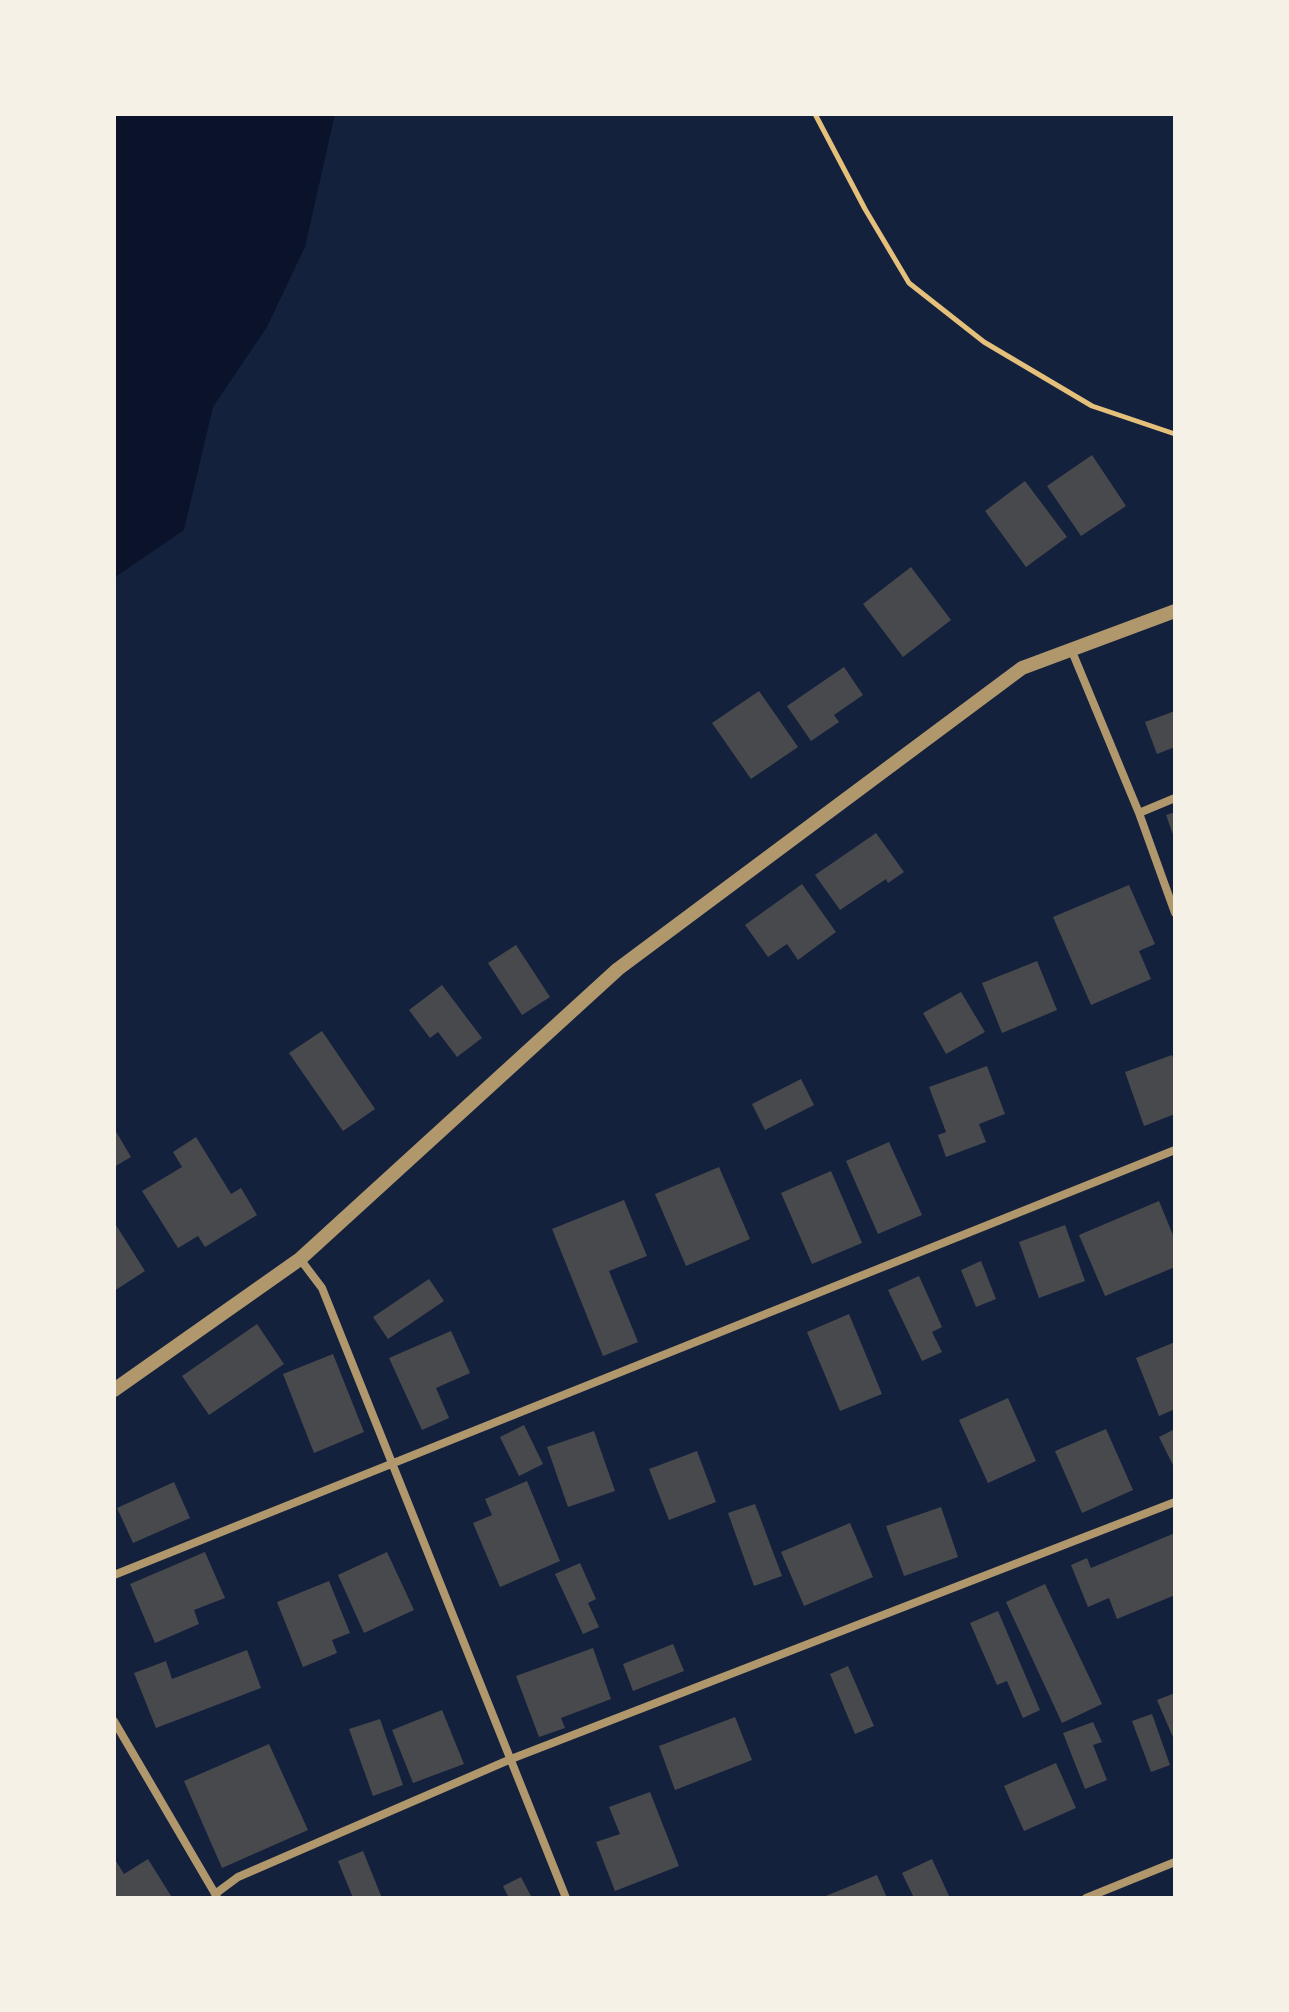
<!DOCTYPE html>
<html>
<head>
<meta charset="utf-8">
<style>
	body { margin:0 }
	#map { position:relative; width:1289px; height:2012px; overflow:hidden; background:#14213d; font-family:"Golos Text",sans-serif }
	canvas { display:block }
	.frame { position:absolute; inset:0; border:116px solid #f6f1e7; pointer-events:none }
</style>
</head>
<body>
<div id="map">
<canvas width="1289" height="2012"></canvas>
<div class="frame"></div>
</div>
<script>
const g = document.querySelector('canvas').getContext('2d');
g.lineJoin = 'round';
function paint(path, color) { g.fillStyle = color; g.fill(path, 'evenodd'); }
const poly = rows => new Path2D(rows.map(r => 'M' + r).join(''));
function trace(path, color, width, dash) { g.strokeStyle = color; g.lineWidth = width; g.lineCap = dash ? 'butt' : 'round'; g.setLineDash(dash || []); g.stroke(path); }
paint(poly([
	[114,114,335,114,305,247,267,327,213,407,184,530,114,578]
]), '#0b132b');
paint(poly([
	[1092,455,1126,506,1081,536,1047,486],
	[1025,481,1067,537,1026,567,985,511],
	[911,567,951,620,903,657,863,604],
	[844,667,863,695,834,715,839,722,811,741,787,706],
	[759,691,798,747,751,779,712,723],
	[1175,711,1175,747,1157,754,1145,722],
	[1175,812,1175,840,1166,815],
	[876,833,904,872,888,883,886,879,840,910,815,875],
	[802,884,836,932,798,960,787,944,768,957,745,925],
	[1129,885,1155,944,1139,951,1151,979,1091,1005,1053,917],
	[516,945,550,997,522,1015,488,963],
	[1037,961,1057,1010,1002,1033,982,983],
	[442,985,482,1038,457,1057,438,1032,430,1038,409,1010],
	[961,992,985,1032,946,1054,923,1013],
	[322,1031,375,1109,343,1131,289,1053],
	[1172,1055,1175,1063,1175,1114,1144,1126,1125,1072],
	[987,1066,1005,1114,979,1124,986,1142,946,1157,938,1135,946,1132,929,1087],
	[801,1079,814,1105,765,1130,752,1104],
	[114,1128,131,1157,114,1167],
	[196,1137,231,1194,241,1188,257,1215,205,1247,198,1236,178,1248,142,1191,182,1167,173,1152],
	[889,1142,922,1215,878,1234,846,1161],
	[719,1167,750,1239,686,1266,655,1194],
	[831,1171,862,1243,812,1264,781,1193],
	[624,1200,647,1256,609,1271,638,1342,603,1356,552,1229],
	[1159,1201,1175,1240,1175,1267,1105,1296,1079,1235],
	[114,1222,145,1271,114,1291],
	[1065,1225,1085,1281,1039,1298,1019,1242],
	[981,1261,996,1299,976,1307,961,1270],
	[919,1276,942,1327,932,1332,942,1352,922,1361,888,1290],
	[429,1279,444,1301,388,1339,373,1317],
	[849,1314,882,1394,840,1411,807,1332],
	[257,1324,284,1364,209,1415,182,1376],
	[451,1331,470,1373,436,1388,449,1418,422,1430,389,1358],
	[1175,1342,1175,1409,1159,1416,1136,1358],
	[333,1354,364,1432,314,1453,283,1374],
	[1008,1398,1036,1461,988,1483,959,1420],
	[524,1425,543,1464,519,1476,500,1437],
	[1106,1429,1133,1490,1082,1513,1055,1451],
	[1175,1429,1175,1469,1159,1437],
	[594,1431,615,1491,568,1507,547,1447],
	[697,1451,716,1502,669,1520,649,1469],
	[527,1481,560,1561,500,1587,473,1523,492,1515,485,1499],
	[174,1482,190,1518,133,1543,117,1508],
	[755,1504,782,1576,754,1586,728,1513],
	[941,1507,958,1557,904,1576,886,1526],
	[850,1523,873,1577,804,1606,781,1552],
	[1175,1533,1175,1595,1117,1619,1109,1598,1088,1607,1071,1565,1087,1558,1091,1568],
	[205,1552,225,1598,194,1610,199,1624,155,1643,130,1584],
	[387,1552,414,1610,364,1633,338,1575],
	[580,1563,596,1599,588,1603,599,1627,583,1634,555,1574],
	[329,1581,350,1633,332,1640,337,1653,303,1667,277,1602],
	[1045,1584,1102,1704,1062,1723,1006,1602],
	[998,1611,1040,1710,1023,1718,1007,1681,997,1685,970,1623],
	[673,1644,684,1671,633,1691,623,1664],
	[593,1648,611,1699,561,1718,565,1728,539,1737,516,1676],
	[247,1650,261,1688,156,1728,134,1673,166,1661,172,1679],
	[848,1666,874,1726,855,1734,830,1674],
	[1175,1693,1175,1742,1157,1700],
	[442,1710,464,1764,413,1783,392,1730],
	[1152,1714,1170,1765,1151,1772,1132,1721],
	[735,1717,752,1760,675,1790,659,1746],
	[380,1719,403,1785,373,1796,349,1729],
	[1093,1722,1102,1742,1093,1745,1107,1780,1085,1789,1063,1733],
	[269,1744,308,1830,222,1868,184,1781],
	[1056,1763,1076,1808,1024,1831,1004,1786],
	[650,1792,679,1866,615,1891,596,1842,620,1834,609,1807],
	[363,1851,382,1898,353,1898,338,1861],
	[114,1858,124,1874,148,1859,171,1896,167,1898,114,1898],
	[932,1859,950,1898,914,1898,902,1873],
	[877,1875,887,1898,821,1898],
	[521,1877,532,1898,509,1898,503,1886]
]), '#48494c');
trace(poly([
	[815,114,865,209,909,283,984,342,1092,406,1175,434]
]), '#e5c07b', 5);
trace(poly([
	[1071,649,1139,813,1175,913],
	[1139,813,1175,798],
	[300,1259,322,1288,566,1898],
	[114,1575,1175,1150],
	[114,1721,217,1897],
	[215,1894,238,1877,511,1759,1175,1502],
	[1086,1898,1175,1862]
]), '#b1986c', 8);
trace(poly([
	[114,1390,300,1259,618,969,1022,668,1175,611]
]), '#b1986c', 14);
</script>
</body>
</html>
